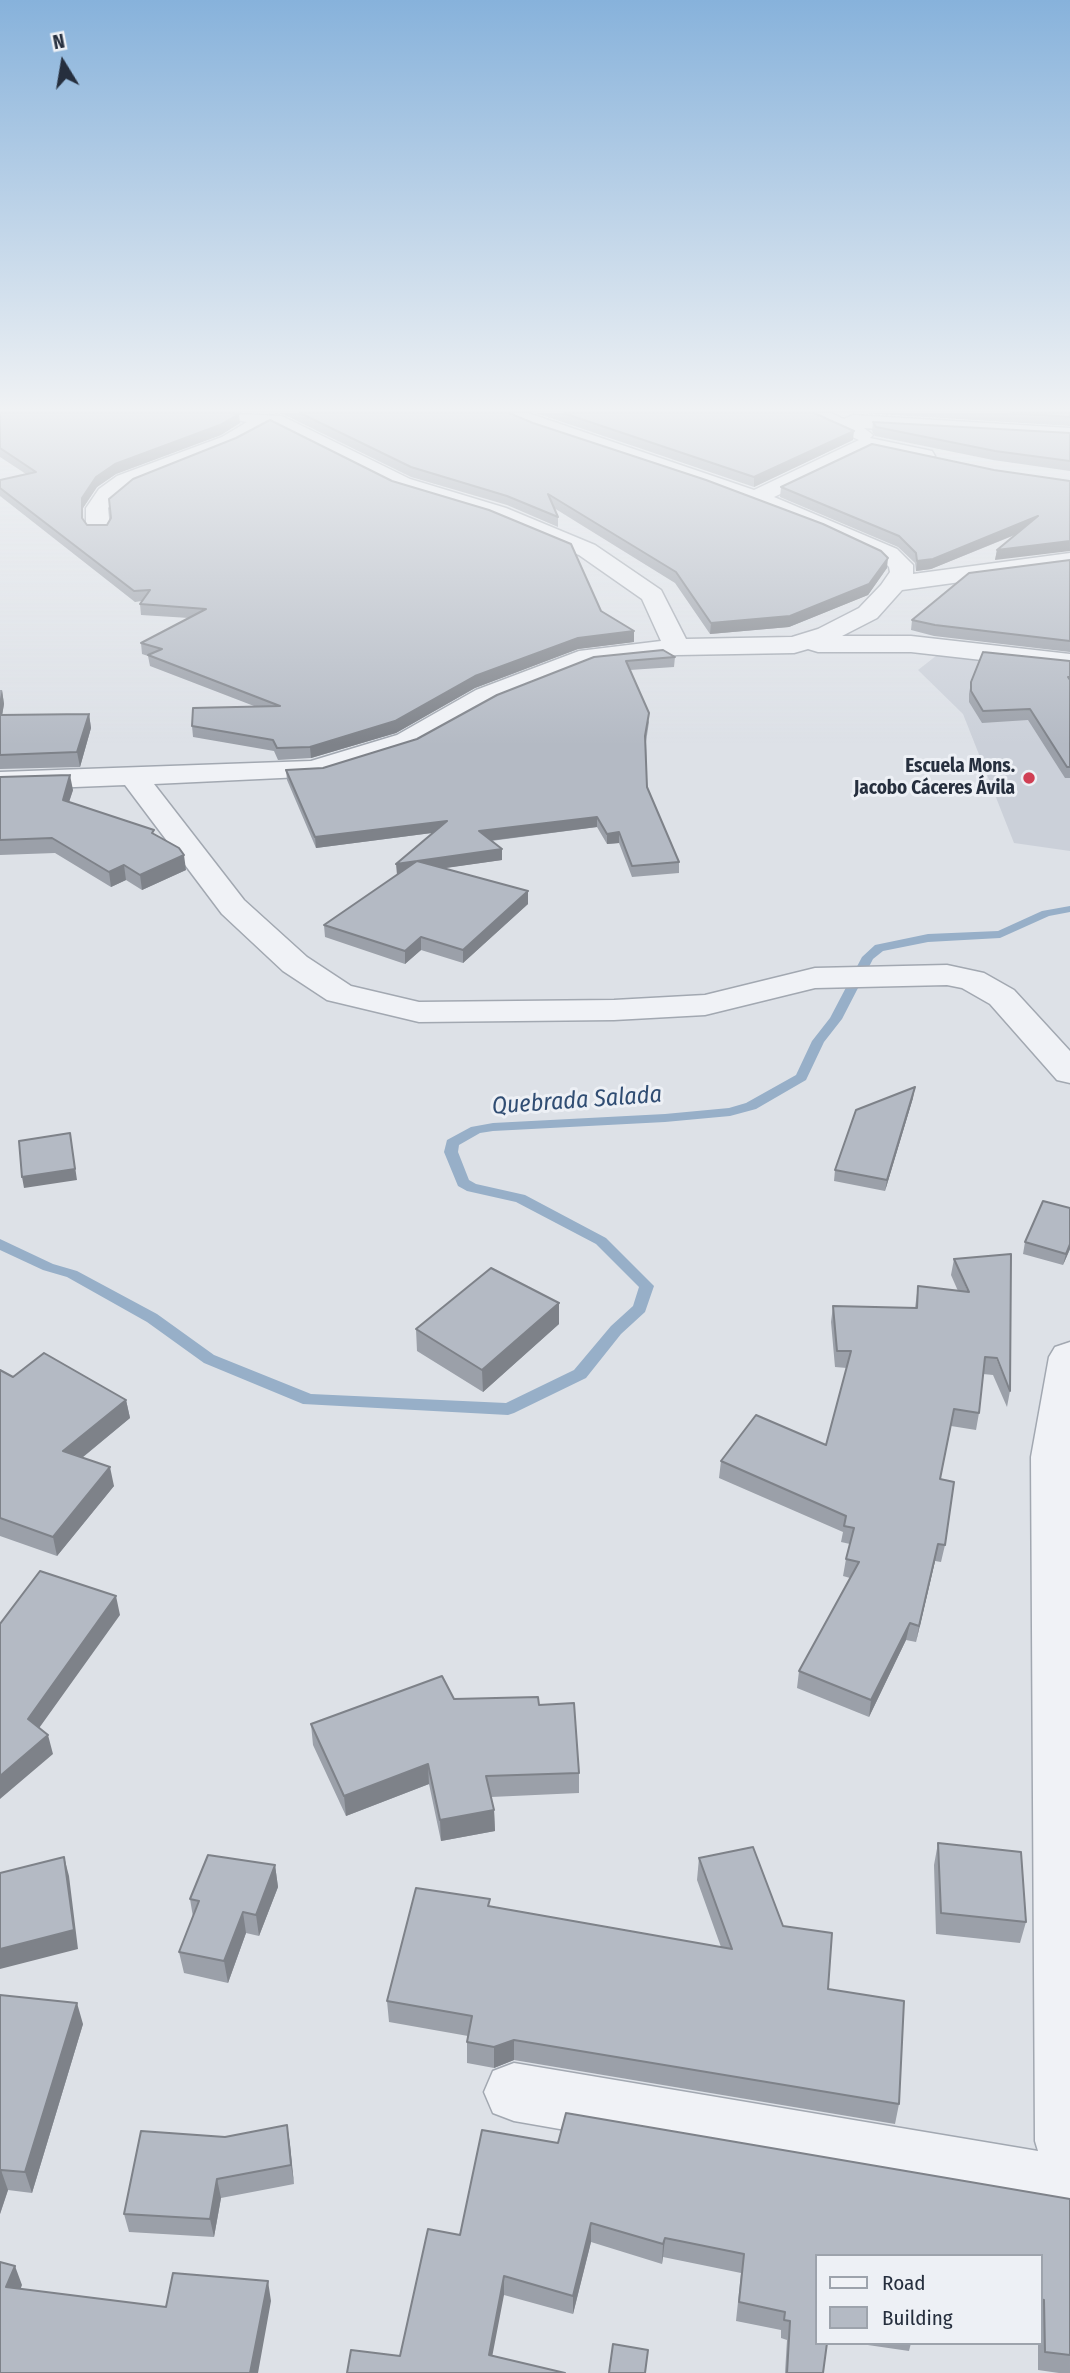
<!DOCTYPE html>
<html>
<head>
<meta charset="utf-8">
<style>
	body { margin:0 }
	#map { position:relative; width:1070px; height:2373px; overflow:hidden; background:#dde1e7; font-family:"Fira Sans Condensed",sans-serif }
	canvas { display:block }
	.legend { position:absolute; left:815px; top:2254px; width:228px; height:91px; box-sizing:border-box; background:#edf0f5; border:2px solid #9da3ac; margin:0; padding:9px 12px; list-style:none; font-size:21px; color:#262f3e }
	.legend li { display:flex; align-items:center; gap:14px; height:35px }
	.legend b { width:35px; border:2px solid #9da3ac }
	.north { position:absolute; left:28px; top:28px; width:70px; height:70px; -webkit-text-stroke:5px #edf0f5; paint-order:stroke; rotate:349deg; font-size:19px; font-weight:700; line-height:28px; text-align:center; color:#262f3e }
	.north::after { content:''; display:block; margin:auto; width:24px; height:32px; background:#262f3e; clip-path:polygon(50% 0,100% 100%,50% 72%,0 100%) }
</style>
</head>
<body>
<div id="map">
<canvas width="1070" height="2373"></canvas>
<ul class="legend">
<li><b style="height:9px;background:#f0f2f6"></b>Road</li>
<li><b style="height:19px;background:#b4bac4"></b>Building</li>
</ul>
<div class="north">N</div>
</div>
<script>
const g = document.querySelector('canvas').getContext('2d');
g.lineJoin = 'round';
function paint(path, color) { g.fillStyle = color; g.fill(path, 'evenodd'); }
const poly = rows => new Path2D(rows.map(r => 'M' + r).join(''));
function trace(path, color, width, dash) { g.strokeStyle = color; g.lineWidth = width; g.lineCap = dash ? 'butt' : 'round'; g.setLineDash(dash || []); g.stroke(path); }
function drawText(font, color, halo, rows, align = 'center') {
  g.font = font + ' "Fira Sans Condensed",sans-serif'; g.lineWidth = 6; g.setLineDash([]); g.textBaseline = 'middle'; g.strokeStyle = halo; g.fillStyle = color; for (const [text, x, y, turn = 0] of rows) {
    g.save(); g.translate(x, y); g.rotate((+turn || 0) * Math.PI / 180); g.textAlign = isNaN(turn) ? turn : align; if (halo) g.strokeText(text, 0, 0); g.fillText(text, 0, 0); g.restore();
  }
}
paint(poly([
	[941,652,1070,670,1070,851,1014,843,963,714,918,670]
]), '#cbd0d9');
paint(poly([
	[1070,906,1070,912,1049,916,1000,938,928,942,883,951,873,959,842,1019,824,1042,806,1080,756,1109,730,1116,665,1122,493,1131,480,1133,459,1145,458,1152,469,1180,476,1184,525,1195,606,1238,654,1286,645,1312,621,1334,586,1378,514,1413,508,1415,303,1404,204,1363,147,1322,67,1277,43,1270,0,1250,0,1239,53,1264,77,1271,157,1314,214,1355,311,1394,506,1403,574,1370,611,1326,633,1306,639,1287,596,1244,516,1202,467,1191,458,1186,444,1152,447,1140,471,1127,493,1123,665,1114,729,1108,746,1103,796,1075,812,1041,830,1018,862,957,875,945,928,934,998,931,1042,911,1070,906]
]), '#97afc8');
const minor = poly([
	[214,413,282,416,410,479,506,508,595,545,661,590,686,639,792,637,818,629,859,608,881,585,890,572,889,567,881,559,823,532,706,487,534,430,504,417,501,413,528,413,754,490,859,440,808,417,805,413,831,413,844,419,853,415,1070,428,1070,440,864,428,873,435,870,438,932,451,935,456,924,462,871,451,774,497,897,549,913,565,913,574,1070,553,1070,567,902,590,877,618,842,636,911,636,1070,654,1070,670,911,652,818,652,808,649,794,653,677,655,593,664,496,702,417,747,323,776,154,784,244,900,307,957,351,986,419,1002,614,1000,705,995,815,968,947,965,984,973,1014,990,1070,1051,1070,1083,1057,1080,990,1004,962,988,947,985,815,988,705,1015,614,1020,419,1022,327,1000,283,971,222,914,125,785,0,790,0,772,311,761,397,735,476,690,579,651,661,641,642,599,579,555,490,518,394,489,271,426,236,445,133,486,115,499,108,508,110,528,106,533,90,533,86,528,86,508,99,489,117,476,222,437,247,422,217,417,214,413],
	[1070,1342,1070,2218,514,2121,493,2113,484,2092,493,2071,514,2063,1038,2151,1035,2141,1031,1457,1049,1357,1055,1347,1070,1342]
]);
trace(minor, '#a2a8b1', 3);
paint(minor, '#f0f2f6');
paint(poly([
	[0,413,240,423,221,435,116,474,97,487,83,508,83,520,87,525,601,611,634,631,634,642,578,649,475,688,396,733,311,758,278,760,274,751,193,737,192,726,254,706,150,666,148,656,142,654,141,643,189,618,141,615,140,604,142,601,135,602,0,496,0,480,26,474,0,457],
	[267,413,509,413,887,568,868,595,789,627,710,634,675,583,554,508,558,517,558,527,507,505,411,477,283,414],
	[536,413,814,413,853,440,754,487],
	[861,413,1070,413,1070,426],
	[873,422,1070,433,1070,471,993,460,875,436,872,431],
	[994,470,1070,481,995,560,997,550,1015,535,931,569,916,571,915,563,898,547,780,497,781,487],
	[1070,560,1070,652,934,636,911,630,912,620],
	[594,657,675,657,674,667,630,670,649,722,646,742,647,787,679,862,679,873,632,877,619,843,607,844,597,827,491,841,502,860,444,868,528,891,528,904,463,963,421,950,405,964,325,937,324,925,397,875,432,833,316,848,287,780,286,770,323,768,417,739],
	[1070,661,1070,778,1065,778,1028,720,982,723,969,702,969,694,971,682],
	[0,690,2,690,4,704,2,715,89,714,91,728,80,767,0,769],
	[0,777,73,790,69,802,155,835,186,870,142,890,126,880,111,887,55,853,0,855],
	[913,1098,885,1191,834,1181,835,1170],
	[1070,1208,1070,1249,1063,1265,1023,1254,1025,1242],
	[954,1259,1010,1391,1007,1407,993,1375,983,1374,979,1413,976,1430,951,1426,940,1479,945,1545,941,1562,935,1561,916,1642,906,1640,869,1717,797,1688,799,1671,850,1578,843,1576,846,1559,850,1544,841,1542,843,1532,719,1478,721,1461,826,1445,847,1368,835,1367,831,1322,833,1306,915,1308,918,1286,958,1291,951,1275],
	[559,1303,559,1324,483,1392,417,1351,416,1329],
	[0,1370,13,1377,126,1400,130,1418,82,1458,114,1486,57,1556,0,1536],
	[454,1699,539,1705,579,1773,579,1793,491,1797,494,1810,495,1831,441,1841,429,1784,346,1816,313,1745,311,1724],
	[938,1843,1026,1922,1020,1943,936,1934,934,1865],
	[699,1858,783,1926,828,1989,899,2104,895,2124,514,2060,494,2068,467,2063,467,2042,468,2036,389,2022,387,2001,490,1906,721,1947,697,1880],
	[275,1865,278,1887,259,1936,246,1933,228,1983,184,1973,179,1952,193,1917,190,1899],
	[0,1995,83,2024,32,2193,8,2190,0,2214],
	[287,2125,294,2184,221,2198,214,2237,129,2232,124,2214,225,2137],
	[558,2143,1070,2199,1070,2373,1059,2373,1038,2370,1038,2343,1040,2343,1040,2256,816,2256,823,2373,785,2373,787,2340,781,2338,781,2330,736,2321,741,2273,663,2257,662,2264,591,2242,573,2314,504,2295,400,2356,460,2235],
	[854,2343,911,2343,909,2351]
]), '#9ba0a9');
paint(poly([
	[239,414,240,423,221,435,116,474,97,487,83,508,83,528,82,518,82,498,96,477,115,464],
	[854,431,853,440,754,487,754,477],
	[1038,516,1036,526,931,569,916,571,917,561],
	[1070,541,1070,551,995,560,997,550],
	[888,558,887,568,868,595,789,627,710,634,711,623],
	[634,631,634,642,578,649,475,688,396,733,311,758,310,747,475,676,578,638],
	[2,690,4,704,0,728,0,699],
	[89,714,91,728,80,767,77,752],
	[70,775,73,790,65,814,63,800],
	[597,817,597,827,479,842,479,831],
	[447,821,447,831,316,848,315,837],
	[619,832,619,843,607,844,607,834],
	[502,849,502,860,397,875,396,864],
	[184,855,186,870,142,890,140,875],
	[124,865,126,880,111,887,109,872],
	[528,891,528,904,463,963,463,950],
	[421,937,421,950,405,964,405,951],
	[915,1087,913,1098,885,1191,887,1180],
	[70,1133,77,1180,24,1188,22,1177],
	[1070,1244,1070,1249,1063,1265,1066,1254],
	[559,1303,559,1324,483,1392,482,1370],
	[126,1400,130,1418,67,1470,63,1451],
	[110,1467,114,1486,57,1556,53,1537],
	[938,1544,935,1561,916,1642,919,1626],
	[116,1596,120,1615,32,1738,28,1719],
	[910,1623,906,1640,869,1717,871,1700],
	[48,1735,53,1754,0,1799,0,1776],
	[428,1764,429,1784,346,1816,344,1796],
	[494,1810,495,1831,441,1841,440,1820],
	[64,1857,69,1876,78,1949,0,1969,0,1949],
	[275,1865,278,1887,259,1936,256,1915],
	[243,1912,246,1933,228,1983,224,1961],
	[77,2003,83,2024,32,2193,25,2172],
	[514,2040,514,2060,494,2068,494,2047],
	[287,2125,290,2144,294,2184,291,2165],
	[1,2170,8,2190,0,2214,0,2172],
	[217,2179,221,2198,214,2237,210,2219],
	[591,2223,591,2242,573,2314,573,2296],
	[665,2238,663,2257,662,2264,663,2244],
	[15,2266,22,2285,14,2307,6,2287],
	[504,2276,504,2295,489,2373,489,2355],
	[268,2281,271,2301,258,2373,250,2373]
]), '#7e8289');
const building = poly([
	[0,413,231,413,239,414,220,425,115,464,96,477,82,498,82,518,87,525,107,525,111,518,109,499,133,479,236,438,270,420,392,481,489,510,571,544,601,611,634,631,578,638,475,676,395,721,310,747,277,748,273,740,192,726,193,708,280,706,148,655,162,649,141,643,206,609,140,604,150,590,134,591,0,488,0,480,36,472,0,448,0,413],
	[300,413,509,413,533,423,706,480,823,524,881,551,888,558,869,584,790,616,711,623,676,572,548,494,558,517,507,496,411,467,300,413],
	[563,413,814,413,854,431,754,477,563,413],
	[1010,413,1070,413,1070,417,1010,413],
	[873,422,1070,433,1070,461,995,451,876,427,873,422],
	[872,444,994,470,1070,481,1070,541,997,550,1038,516,933,559,917,561,916,553,899,536,781,487,872,444],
	[1070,560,1070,641,935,625,912,620,969,573,1070,560],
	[663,650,675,657,626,661,649,713,645,736,647,787,679,862,632,866,619,832,607,834,597,817,479,831,502,849,396,864,447,821,315,837,286,770,323,768,417,739,497,695,594,657,663,650],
	[983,652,1070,661,1070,677,1068,677,1070,680,1070,767,1067,767,1030,709,983,711,971,691,971,682,983,652],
	[89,714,77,752,0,755,0,715,89,714],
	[70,775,63,800,154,830,152,833,179,848,184,855,140,875,124,865,109,872,52,838,0,840,0,777,70,775],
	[417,861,528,891,463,950,421,937,405,951,324,925,417,861],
	[915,1087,887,1180,835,1170,856,1110,915,1087],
	[70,1133,75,1169,22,1177,19,1141,70,1133],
	[1043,1201,1070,1208,1070,1244,1066,1254,1025,1242,1043,1201],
	[1011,1254,1010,1391,997,1358,985,1357,979,1413,954,1409,940,1479,954,1482,945,1545,938,1544,919,1626,910,1623,871,1700,799,1671,859,1562,846,1559,854,1528,844,1526,846,1516,721,1461,756,1415,826,1445,851,1351,837,1351,833,1306,917,1308,918,1286,969,1292,954,1259,1011,1254],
	[491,1268,559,1303,482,1370,416,1329,491,1268],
	[44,1353,126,1400,63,1451,110,1467,53,1537,0,1518,0,1370,13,1377,44,1353],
	[40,1571,116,1596,28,1719,48,1735,0,1776,0,1624,40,1571],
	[442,1676,454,1699,538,1697,539,1705,574,1703,579,1773,486,1776,494,1810,440,1820,428,1764,344,1796,311,1724,442,1676],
	[938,1843,1021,1852,1026,1922,941,1913,938,1843],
	[753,1847,783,1926,832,1933,828,1989,904,2001,899,2104,514,2040,494,2047,467,2042,472,2016,387,2001,416,1888,490,1899,488,1906,732,1949,699,1858,753,1847],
	[208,1855,275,1865,256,1915,243,1912,224,1961,179,1952,199,1901,190,1899,208,1855],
	[64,1857,74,1930,0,1949,0,1873,64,1857],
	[0,1995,77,2003,25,2172,1,2170,0,2172,0,1995],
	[566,2113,1070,2199,1070,2355,1045,2352,1044,2300,1040,2299,1040,2256,816,2256,816,2343,827,2343,823,2373,787,2373,790,2321,784,2320,785,2312,739,2302,744,2254,665,2238,663,2244,591,2223,573,2296,504,2276,489,2355,565,2373,347,2373,351,2350,400,2356,428,2229,460,2235,482,2130,558,2143,566,2113],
	[287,2125,291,2165,217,2179,210,2219,124,2214,141,2131,225,2137,287,2125],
	[0,2262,15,2266,6,2287,166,2307,173,2273,268,2281,250,2373,0,2373,0,2262],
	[613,2344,648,2350,645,2373,609,2373,613,2344]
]);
paint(building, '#b4bac4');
trace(building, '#7e8289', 2);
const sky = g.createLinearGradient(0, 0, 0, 745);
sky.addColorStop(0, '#87b2db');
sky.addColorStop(0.55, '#f0f2f4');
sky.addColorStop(1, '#f0f2f400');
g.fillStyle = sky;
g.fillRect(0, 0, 1070, 745);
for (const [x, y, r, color] of [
	[1029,778,7,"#d03f54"]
]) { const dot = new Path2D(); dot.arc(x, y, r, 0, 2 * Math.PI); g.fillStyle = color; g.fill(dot); trace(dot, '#edf0f5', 2.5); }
drawText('bold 19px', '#262f3e', '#edf0f5', [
	["Escuela Mons.",1015,767],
	["Jacobo Cáceres Ávila",1015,789]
], 'right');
drawText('italic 24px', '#304d73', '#edf0f5', [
	["Quebrada Salada",577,1101,-4]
]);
</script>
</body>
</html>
